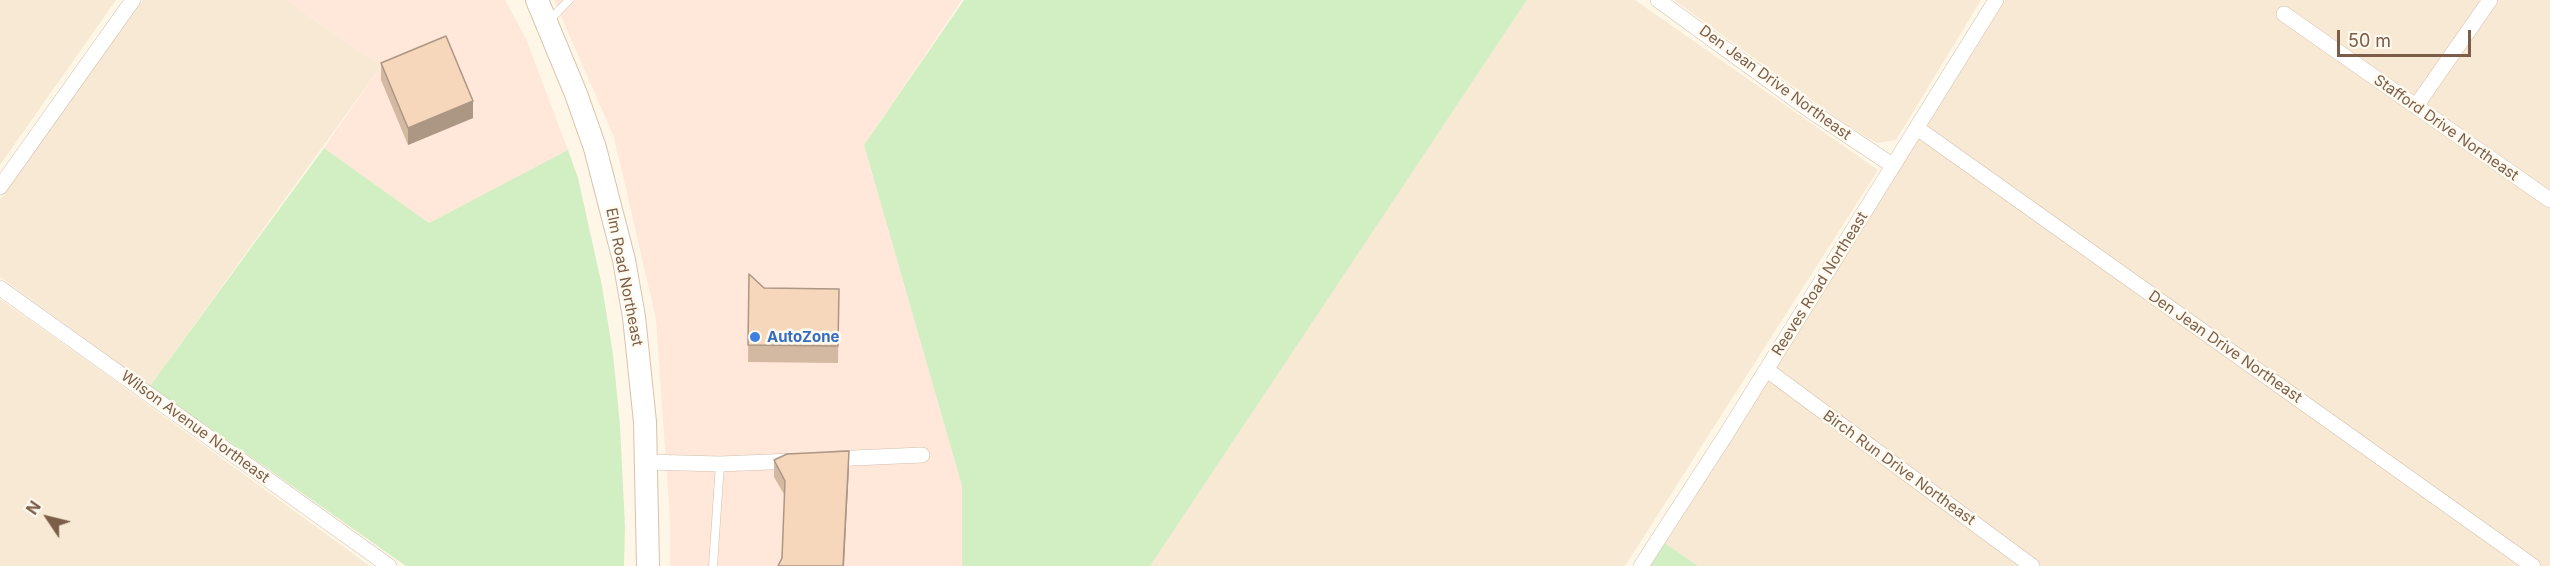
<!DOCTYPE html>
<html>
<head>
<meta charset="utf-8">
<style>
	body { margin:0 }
	#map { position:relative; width:2550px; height:566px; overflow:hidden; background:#fef7e7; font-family:Inter,sans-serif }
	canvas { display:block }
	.north { position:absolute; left:18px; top:488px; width:60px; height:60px; -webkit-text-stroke:4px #fffaef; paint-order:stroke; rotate:305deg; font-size:16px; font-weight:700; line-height:24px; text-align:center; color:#7b5d48 }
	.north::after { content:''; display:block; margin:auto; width:21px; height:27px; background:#7b5d48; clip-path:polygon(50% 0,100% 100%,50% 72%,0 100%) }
	.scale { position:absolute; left:2337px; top:30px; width:134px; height:27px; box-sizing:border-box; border:3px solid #7b5d48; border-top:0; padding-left:8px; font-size:18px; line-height:21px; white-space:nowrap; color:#7b5d48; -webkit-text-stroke:4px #fffaef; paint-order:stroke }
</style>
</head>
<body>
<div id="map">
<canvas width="2550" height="566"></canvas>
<div class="north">N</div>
<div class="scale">50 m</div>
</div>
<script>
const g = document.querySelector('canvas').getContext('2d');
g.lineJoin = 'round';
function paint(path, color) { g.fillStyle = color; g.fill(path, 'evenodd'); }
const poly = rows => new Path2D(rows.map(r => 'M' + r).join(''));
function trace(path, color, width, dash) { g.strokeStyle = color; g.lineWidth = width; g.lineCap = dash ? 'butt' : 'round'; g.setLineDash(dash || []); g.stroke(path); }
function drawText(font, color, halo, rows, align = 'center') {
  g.font = font + ' Inter,sans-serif'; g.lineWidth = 5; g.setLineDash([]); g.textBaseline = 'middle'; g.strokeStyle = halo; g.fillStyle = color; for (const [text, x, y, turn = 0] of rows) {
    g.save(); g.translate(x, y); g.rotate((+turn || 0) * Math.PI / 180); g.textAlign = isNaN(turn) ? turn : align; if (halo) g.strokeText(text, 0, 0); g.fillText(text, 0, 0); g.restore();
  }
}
paint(poly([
	[0,0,116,0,0,165],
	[143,0,286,0,381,66,150,386,0,277,0,200],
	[1527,0,1635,0,1878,170,1625,566,1150,566],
	[1674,0,1981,0,1896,140,1877,143,1848,126],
	[2005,0,2550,0,2550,566,1698,566,1665,543],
	[0,299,96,367,370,566,0,566]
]), '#f7e9d4');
paint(poly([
	[286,0,505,0,526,39,568,150,429,223,324,148,381,66],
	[554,0,962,0,864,145,962,486,962,566,670,566,670,519,656,319,614,137]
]), '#ffe7da');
paint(poly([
	[964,0,1527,0,1150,566,962,566,962,486,864,145],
	[324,148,429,223,568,150,578,178,602,286,613,354,620,425,625,527,624,566,406,566,150,386],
	[1665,543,1698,566,1650,566]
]), '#d2eec3');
const service = poly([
	[548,22,569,0],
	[713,566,720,464]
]);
const minor = poly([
	[1658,0,1808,109,1892,165],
	[2284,14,2550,200],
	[2416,106,2490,0],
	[1917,128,2533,566],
	[0,187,133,0],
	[0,288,389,566],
	[1767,370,2032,566],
	[830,459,922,455],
	[647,462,720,464,794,461],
	[1641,566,1727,433,1996,0]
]);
const secondary = poly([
	[537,0,576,94,595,148,624,260,634,317,645,422,648,566]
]);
trace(service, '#d2bfab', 9);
trace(minor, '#d2bfab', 16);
trace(secondary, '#d8c1aa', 24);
trace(service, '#fff', 8);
trace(minor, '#fff', 15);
trace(secondary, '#fff', 22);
paint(poly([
	[381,63,473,118,408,145,381,80],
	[749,274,764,288,839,289,838,363,748,362],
	[774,460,849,468,782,558,785,496,774,477]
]), '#d4b9a2');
paint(poly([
	[473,101,473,118,408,145,408,128],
	[849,451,849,468,844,566,843,566]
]), '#ac9684');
const building = poly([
	[446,36,473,101,408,128,381,63,446,36],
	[749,274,764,288,839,289,838,346,748,345,749,274],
	[849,451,843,566,778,566,782,558,785,481,774,460,787,454,849,451]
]);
paint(building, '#f6d7bc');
trace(building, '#ac9684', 1.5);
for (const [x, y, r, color] of [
	[755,337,6,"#3f7fe0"]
]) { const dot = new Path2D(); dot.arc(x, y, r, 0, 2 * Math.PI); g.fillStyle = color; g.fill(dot); trace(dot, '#fffaef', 2); }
drawText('15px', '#7b5d48', '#fffaef', [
	["Den Jean Drive Northeast",1775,83,36],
	["Stafford Drive Northeast",2446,128,35],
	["Elm Road Northeast",624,277,79],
	["Reeves Road Northeast",1820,284,-58],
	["Den Jean Drive Northeast",2225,347,35],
	["Wilson Avenue Northeast",195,427,36],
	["Birch Run Drive Northeast",1899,468,36]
]);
drawText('bold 15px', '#366cbe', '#fffaef', [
	["AutoZone",767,337]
], 'left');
</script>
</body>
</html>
